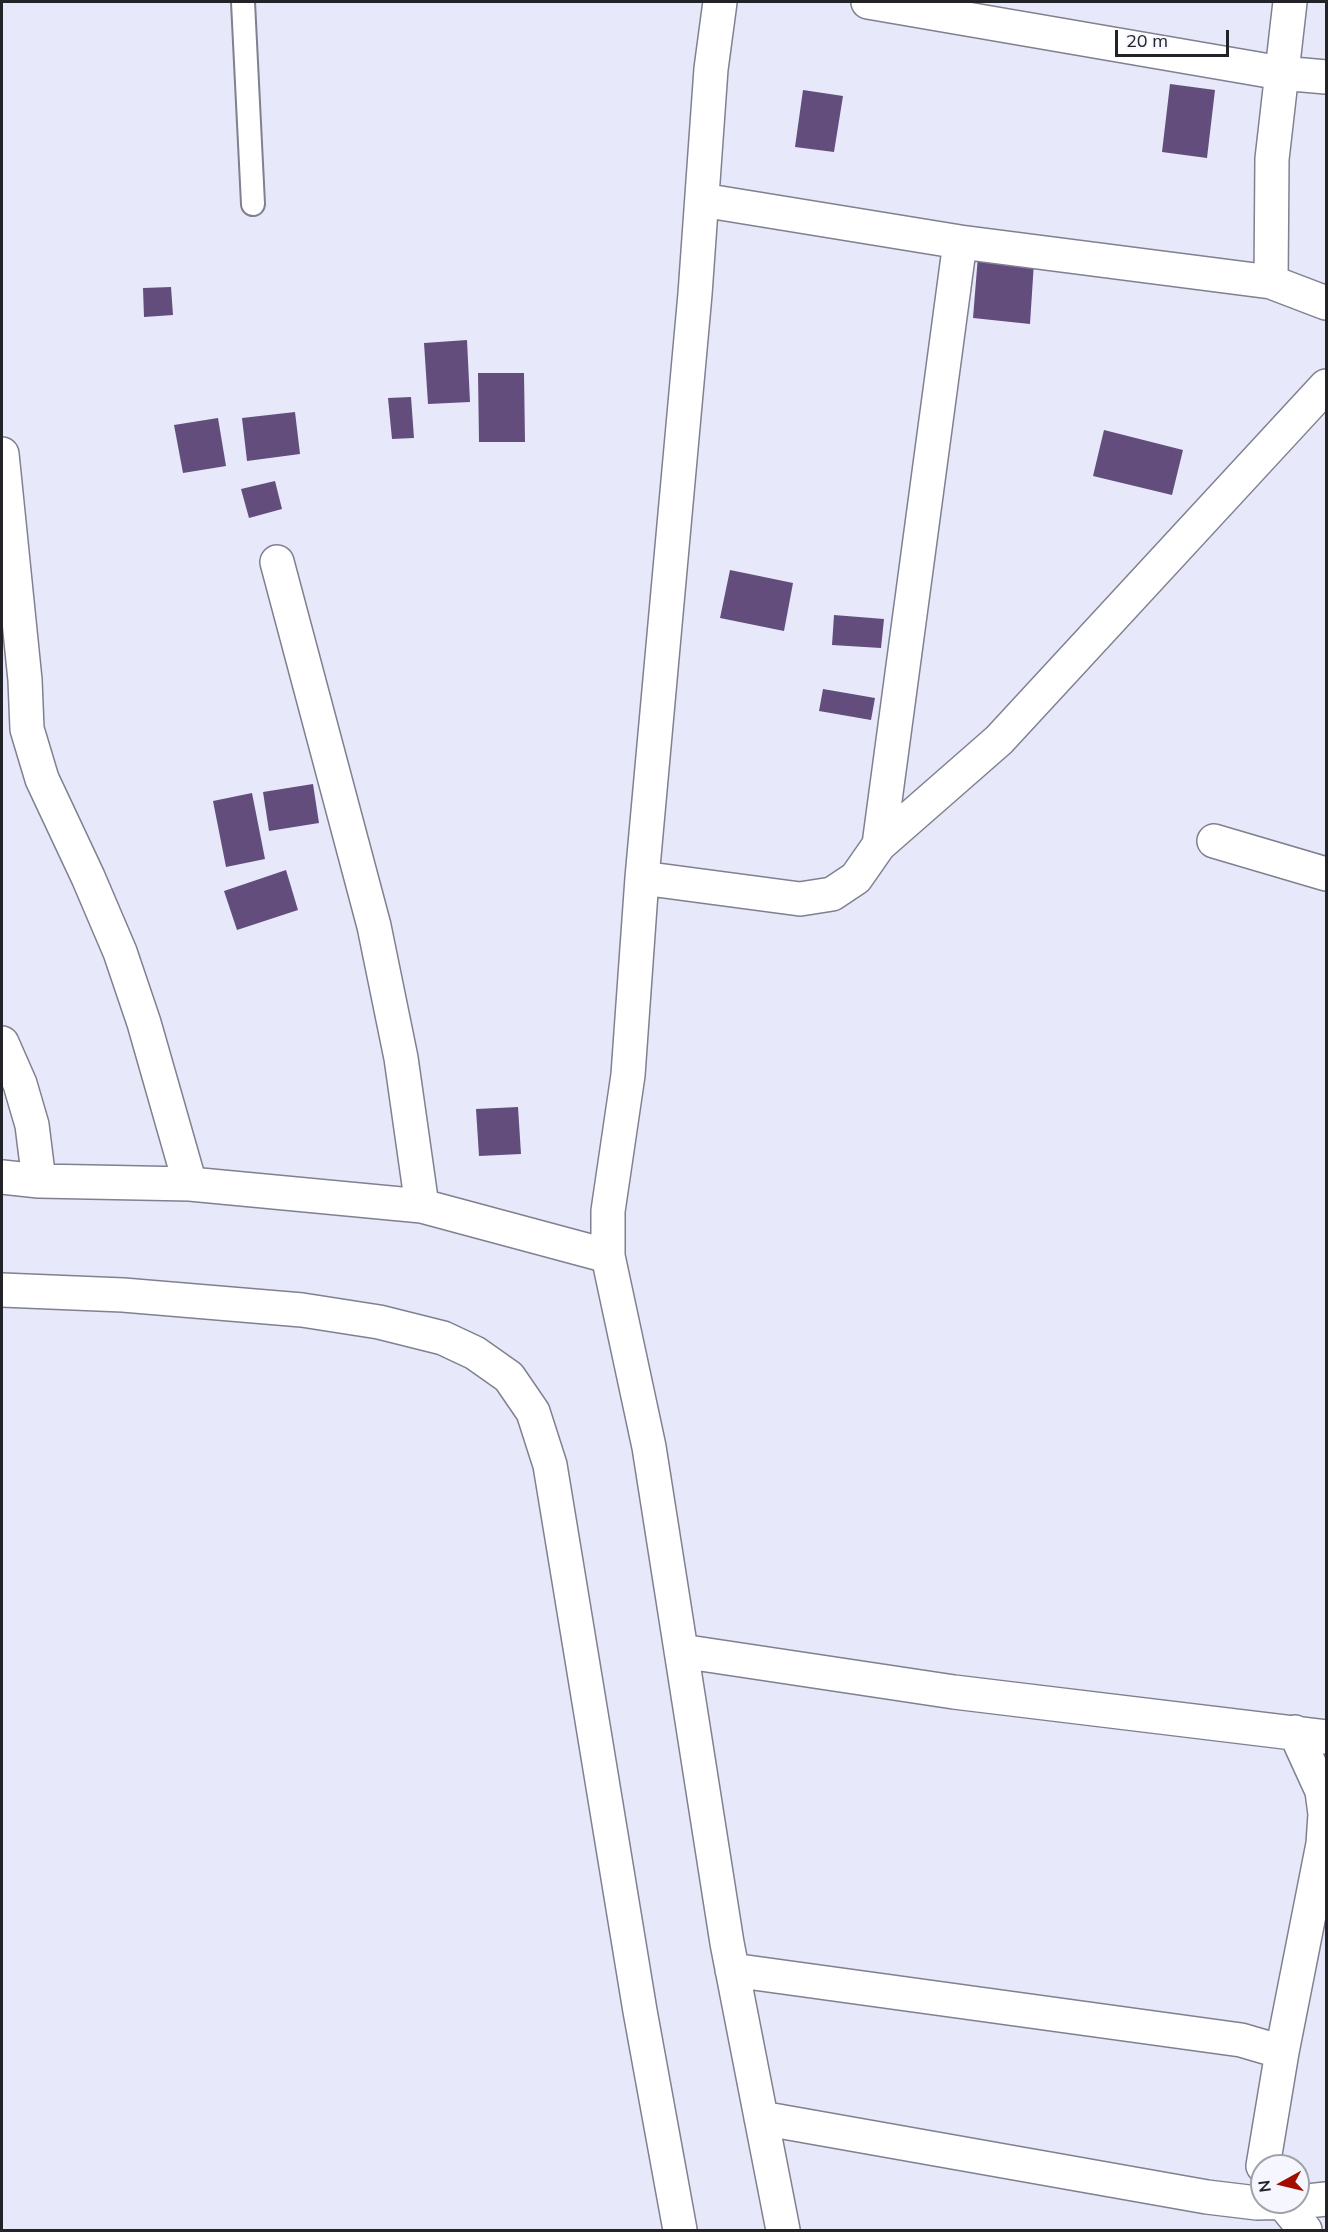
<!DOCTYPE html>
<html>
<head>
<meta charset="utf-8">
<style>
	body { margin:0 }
	#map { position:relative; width:1328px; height:2232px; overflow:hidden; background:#e7e8fa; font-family:Mulish,sans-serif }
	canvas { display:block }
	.frame { position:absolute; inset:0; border:3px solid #222329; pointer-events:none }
	.north { position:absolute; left:1250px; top:2154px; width:60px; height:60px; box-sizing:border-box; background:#f6f6fe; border:2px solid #a1a2a9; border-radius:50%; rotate:262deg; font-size:16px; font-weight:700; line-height:24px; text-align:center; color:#222329 }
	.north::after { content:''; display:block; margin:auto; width:21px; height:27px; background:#a30d00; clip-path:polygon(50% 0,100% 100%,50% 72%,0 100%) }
	.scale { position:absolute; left:1115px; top:30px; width:114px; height:27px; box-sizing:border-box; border:3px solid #222329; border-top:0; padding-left:8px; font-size:18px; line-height:21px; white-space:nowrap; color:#222329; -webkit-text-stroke:4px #f6f6fe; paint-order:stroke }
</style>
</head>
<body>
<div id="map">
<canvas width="1328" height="2232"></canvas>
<div class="frame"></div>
<div class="north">N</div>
<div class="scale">20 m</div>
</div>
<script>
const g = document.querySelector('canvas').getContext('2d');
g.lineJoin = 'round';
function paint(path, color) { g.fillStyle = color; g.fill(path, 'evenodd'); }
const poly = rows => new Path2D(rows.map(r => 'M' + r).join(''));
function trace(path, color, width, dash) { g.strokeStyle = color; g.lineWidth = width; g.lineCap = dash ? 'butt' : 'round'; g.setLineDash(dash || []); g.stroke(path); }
paint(poly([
	[1170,84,1215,90,1207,158,1162,152],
	[803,90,843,96,834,152,795,147],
	[978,256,1034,262,1030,324,973,318],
	[171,287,173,315,144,317,143,288],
	[467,340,470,402,428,404,424,343],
	[478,373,524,373,525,442,479,442],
	[411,397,414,438,392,439,388,398],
	[295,412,300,454,247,461,242,418],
	[218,418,226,466,183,473,174,425],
	[1104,430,1183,450,1172,495,1093,476],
	[275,481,282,509,249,518,241,489],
	[730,570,793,583,784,631,720,618],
	[834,615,884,619,881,648,832,645],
	[823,689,875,698,871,720,819,711],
	[313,784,319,823,269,831,263,792],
	[252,793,265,859,226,867,213,801],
	[286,870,298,910,237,930,224,891],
	[518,1107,521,1154,479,1156,476,1109]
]), '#634d7d');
const service = poly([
	[243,2,253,204]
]);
const minor = poly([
	[720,2,711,69,695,294,642,878,628,1075,608,1211,608,1256,649,1447,727,1943,783,2230],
	[868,2,1281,73,1326,77],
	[702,200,960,242,1271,282,1326,303],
	[1271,282,1272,159,1290,2],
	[2,454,25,680,27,729,42,779,88,877,120,952,144,1023,190,1184],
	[277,562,374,926,401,1058,422,1206],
	[1214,841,1326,874],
	[879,845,999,740,1326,386],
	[642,878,800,899,832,894,856,878,879,845,960,242],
	[2,1043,20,1084,32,1125,39,1181],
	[2,1177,39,1181,190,1184,422,1206,608,1256],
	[2,1290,123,1295,302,1310,379,1322,443,1338,475,1353,509,1377,533,1412,550,1465,640,2011,680,2230],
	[681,1651,954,1692,1326,1737],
	[732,1970,1241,2040,1282,2052],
	[761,2118,1207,2197,1257,2203,1295,2202],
	[1263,2166,1282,2052,1323,1844,1325,1814,1322,1791,1295,1732],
	[1298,2202,1326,2199],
	[1283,2203,1305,2230]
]);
trace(service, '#7f8090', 26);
trace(minor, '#7f8090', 36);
trace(service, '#fff', 22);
trace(minor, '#fff', 33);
</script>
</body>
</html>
